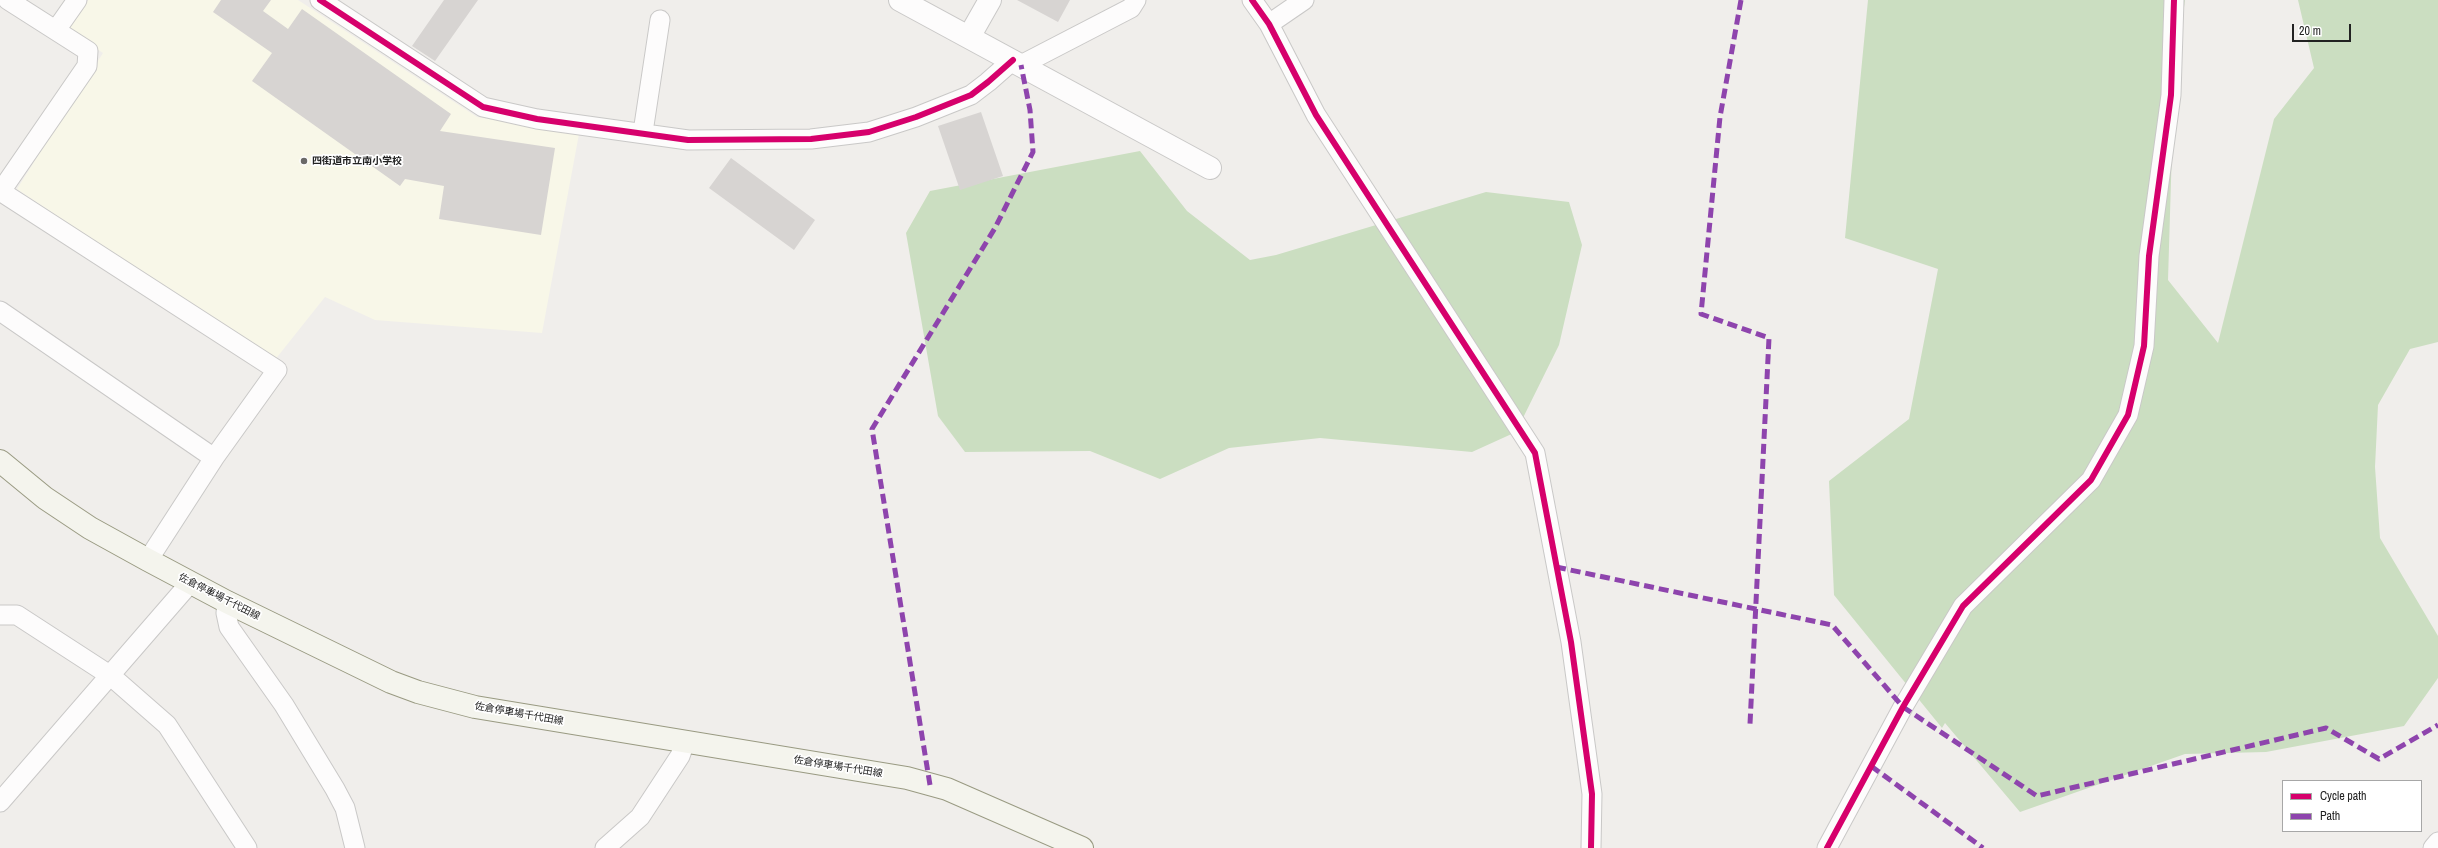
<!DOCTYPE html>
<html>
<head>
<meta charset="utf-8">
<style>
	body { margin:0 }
	#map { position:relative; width:2438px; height:848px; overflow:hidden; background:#f0eeeb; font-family:"Archivo Narrow",sans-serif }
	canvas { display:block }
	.legend { position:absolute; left:2282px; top:780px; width:140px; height:52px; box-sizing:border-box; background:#fff; border:1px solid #a7a7a7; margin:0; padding:5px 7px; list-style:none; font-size:12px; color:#222 }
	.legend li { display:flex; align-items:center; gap:8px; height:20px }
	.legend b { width:20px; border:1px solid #a7a7a7 }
	.scale { position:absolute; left:2292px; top:24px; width:59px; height:18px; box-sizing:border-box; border:2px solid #222; border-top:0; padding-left:5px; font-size:12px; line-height:14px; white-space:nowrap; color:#222; -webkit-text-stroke:3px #fff; paint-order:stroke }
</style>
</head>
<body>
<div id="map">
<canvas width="2438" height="848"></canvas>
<ul class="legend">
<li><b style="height:5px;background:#d6006c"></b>Cycle path</li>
<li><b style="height:5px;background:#8e44ad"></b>Path</li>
</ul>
<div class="scale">20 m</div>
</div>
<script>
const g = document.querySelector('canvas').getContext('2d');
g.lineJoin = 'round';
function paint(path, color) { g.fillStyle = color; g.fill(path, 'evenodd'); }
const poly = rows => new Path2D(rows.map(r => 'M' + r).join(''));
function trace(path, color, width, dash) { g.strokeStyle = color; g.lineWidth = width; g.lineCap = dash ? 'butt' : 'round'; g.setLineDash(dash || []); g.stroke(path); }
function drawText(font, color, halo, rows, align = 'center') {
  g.font = font + ' "Archivo Narrow","Noto Sans JP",sans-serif'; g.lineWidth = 3.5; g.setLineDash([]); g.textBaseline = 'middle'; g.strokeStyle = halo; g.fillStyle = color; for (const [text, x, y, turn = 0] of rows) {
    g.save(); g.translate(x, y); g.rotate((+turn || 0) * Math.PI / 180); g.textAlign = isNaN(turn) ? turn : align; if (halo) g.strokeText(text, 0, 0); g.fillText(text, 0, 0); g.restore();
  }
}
paint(poly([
	[88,0,298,0,477,117,579,134,542,333,375,320,325,297,274,361,17,189,103,53,67,29]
]), '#f8f7e8');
paint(poly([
	[1868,0,2185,0,2174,82,2168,280,2218,343,2274,119,2314,68,2298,0,2438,0,2438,342,2410,349,2378,405,2375,467,2380,538,2438,636,2438,678,2404,726,2266,752,2185,754,2020,812,1945,723,1942,728,1834,595,1829,481,1909,419,1938,269,1845,238],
	[1140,151,1187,211,1250,260,1276,255,1486,192,1569,202,1582,245,1559,345,1516,432,1472,452,1320,438,1229,448,1160,479,1090,451,965,452,938,416,906,233,930,191]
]), '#cbdec1');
paint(poly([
	[221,0,271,0,263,11,288,29,302,9,451,114,440,131,555,148,541,235,439,219,444,186,405,179,400,186,252,81,272,53,213,12],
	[444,0,478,0,435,61,412,46],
	[1017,0,1070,0,1058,22],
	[981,112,1003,176,960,190,938,126],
	[731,158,815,220,794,250,709,188]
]), '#d7d4d2');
const minor = poly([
	[320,0,483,107,537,119,688,140,811,139,869,132,916,117,971,95,988,82,1013,60],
	[1252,0,1269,24,1316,115,1535,453,1571,642,1592,794,1591,848],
	[1269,24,1304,0],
	[56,30,77,0],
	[1021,65,1131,8,1136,0],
	[643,132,660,20],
	[0,191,277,370,214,458,148,560],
	[1,191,87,66,88,51,8,0],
	[0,311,214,458],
	[227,602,226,613,229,627,284,705,335,789,345,808,355,848],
	[0,615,17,615,111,676,167,725,247,848],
	[0,802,190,583],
	[605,848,640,817,680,756,685,742],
	[1827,848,1903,707,1963,606,2091,480,2128,415,2144,346,2149,256,2171,95,2174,0],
	[2433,848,2438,842]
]);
const tertiary = poly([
	[900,0,1210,168],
	[969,37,990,0]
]);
const secondary = poly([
	[0,461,45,498,90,528,148,560,227,602,391,682,418,692,475,707,907,778,947,789,1082,848]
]);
trace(minor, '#c9c8c7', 21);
trace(tertiary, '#c9c8c7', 24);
trace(secondary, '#999a82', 24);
trace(minor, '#fdfcfc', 19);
trace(tertiary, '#fdfcfc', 22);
trace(secondary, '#f4f4ed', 22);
trace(poly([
	[1741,0,1720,117,1701,314,1769,338,1750,724],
	[1556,567,1832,625,1903,707,2037,796,2326,728,2379,759,2438,725],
	[1871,766,1983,848],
	[930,785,872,429,995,228,1033,152,1030,110,1021,65]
]), '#8e44ad', 5, [10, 5]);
trace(poly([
	[320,0,483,107,537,119,688,140,811,139,869,132,916,117,971,95,988,82,1013,60],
	[1252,0,1269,24,1316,115,1535,453,1571,642,1592,794,1591,848],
	[1827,848,1903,707,1963,606,2091,480,2128,415,2144,346,2149,256,2171,95,2174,0]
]), '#d6006c', 6);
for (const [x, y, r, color] of [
	[304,161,4,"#6a6968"]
]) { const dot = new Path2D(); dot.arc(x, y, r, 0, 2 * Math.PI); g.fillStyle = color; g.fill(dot); trace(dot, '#fff', 1.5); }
drawText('bold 10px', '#222', '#fff', [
	["四街道市立南小学校",312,161]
], 'left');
drawText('10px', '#222', '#fff', [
	["佐倉停車場千代田線",219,597,27],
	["佐倉停車場千代田線",519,714,10],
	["佐倉停車場千代田線",838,767,9]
]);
</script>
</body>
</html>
